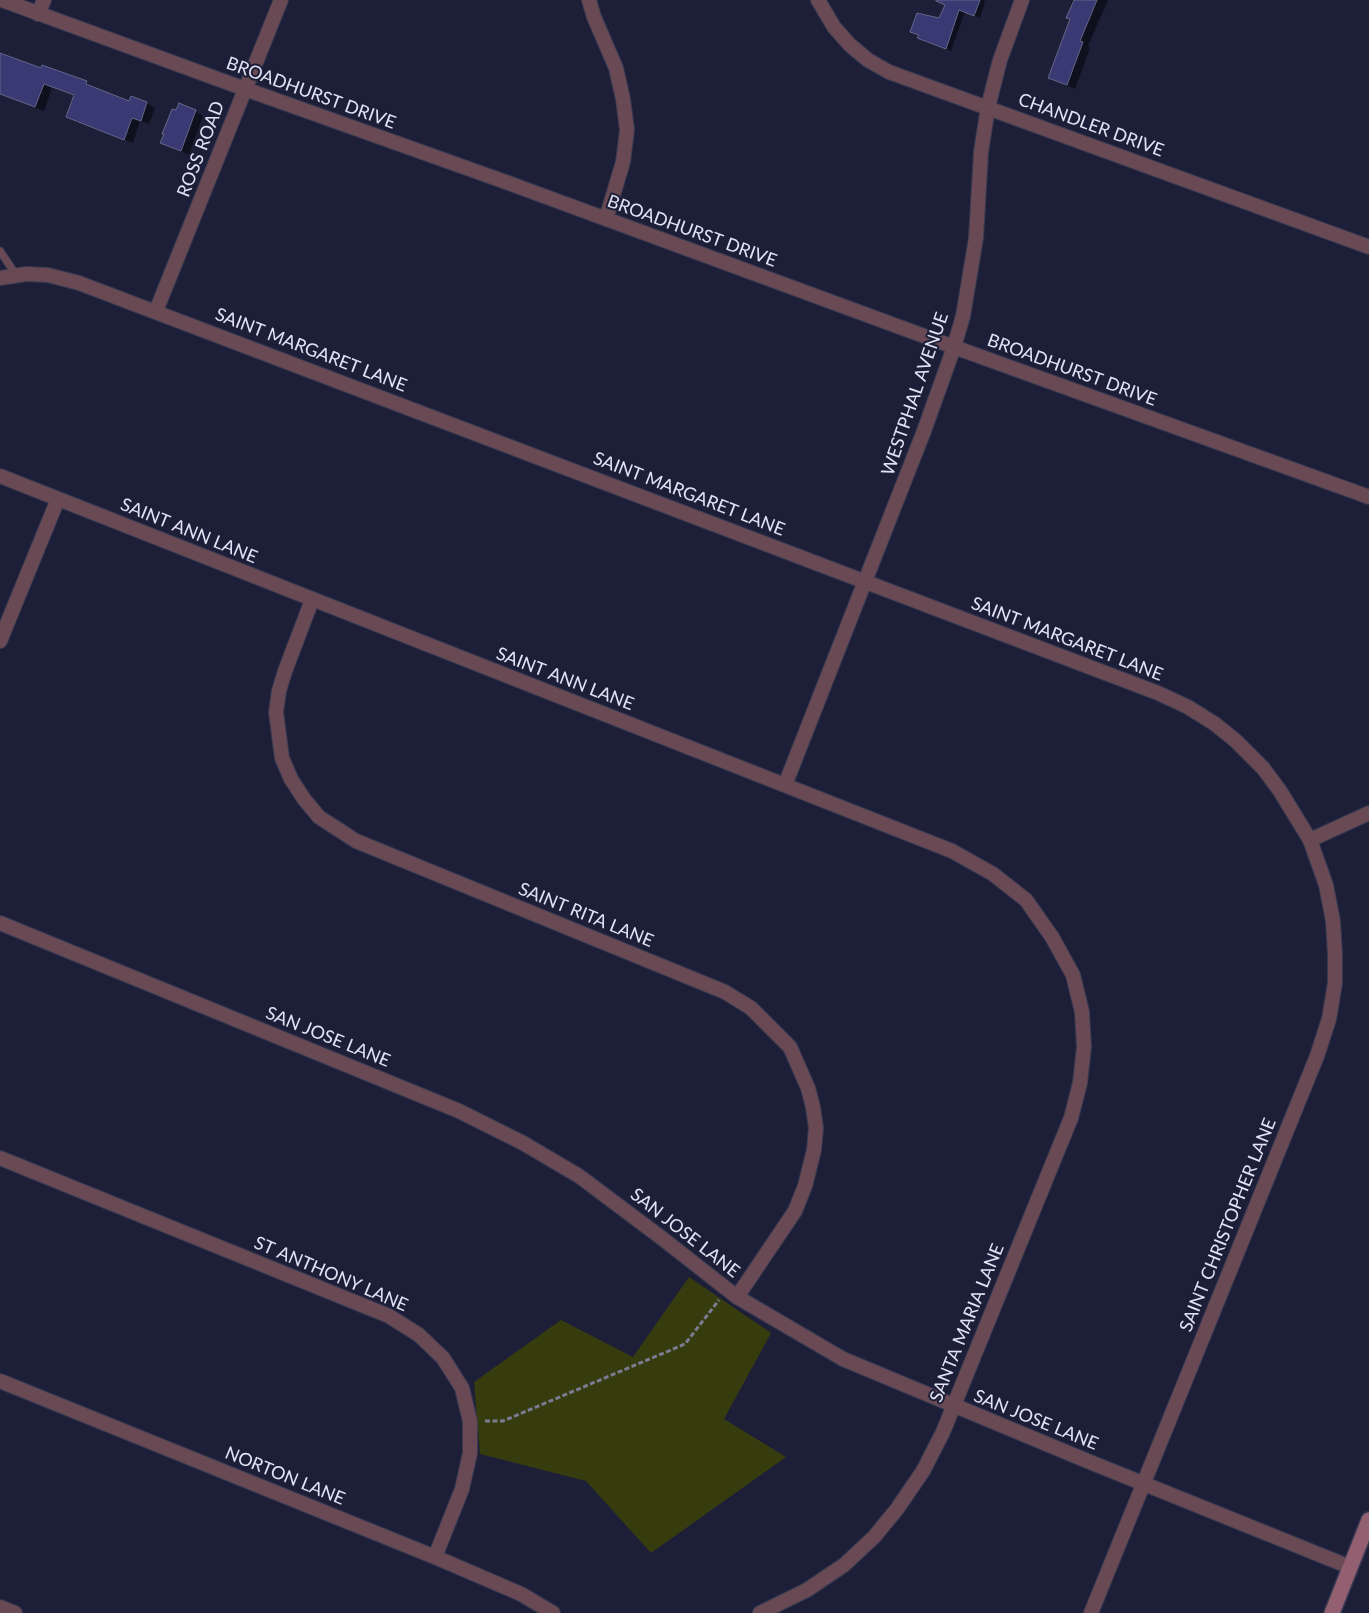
<!DOCTYPE html>
<html>
<head>
<meta charset="utf-8">
<style>
	body { margin:0 }
	canvas { display:block; background:#1d1e38 }
</style>
</head>
<body>
<canvas width="1369" height="1613"></canvas>
<script>
const g = document.querySelector('canvas').getContext('2d');
g.lineJoin = 'round';
function paint(path, color) { g.fillStyle = color; g.fill(path, 'evenodd'); }
const poly = rows => new Path2D(rows.map(r => 'M' + r).join(''));
function trace(path, color, width, dash) { g.strokeStyle = color; g.lineWidth = width; g.lineCap = dash ? 'butt' : 'round'; g.setLineDash(dash || []); g.stroke(path); }
function drawText(font, color, halo, rows, align = 'center') {
  g.font = font + ' Lato,sans-serif'; g.lineWidth = 4; g.setLineDash([]); g.textBaseline = 'middle'; g.strokeStyle = halo; g.fillStyle = color; for (const [text, x, y, turn = 0] of rows) {
    g.save(); g.translate(x, y); g.rotate((+turn || 0) * Math.PI / 180); g.textAlign = isNaN(turn) ? turn : align; if (halo) g.strokeText(text, 0, 0); g.fillText(text, 0, 0); g.restore();
  }
}
paint(poly([
	[689,1277,771,1333,724,1419,786,1457,651,1553,586,1481,480,1454,474,1382,561,1320,633,1357]
]), '#373c0f');
paint(poly([
	[948,0,984,0,985,2,980,18,965,12,951,51,923,41,918,38,920,36,912,32,940,20],
	[1072,0,1108,0,1088,46,1090,48,1075,89,1049,77,1071,19,1072,7,1070,6],
	[0,51,6,56,42,70,86,82,94,87,94,89,130,102,131,98,147,103,155,108,149,124,140,121,133,143,67,117,75,96,52,88,44,111,0,94],
	[195,111,203,116,189,155,170,147]
]), '#0007');
const building = poly([
	[936,0,980,0,974,16,959,10,946,49,917,38,919,35,910,32,917,13,939,18,945,5,936,1,936,0],
	[1074,0,1097,0,1080,41,1083,42,1067,85,1048,78,1070,19,1066,18,1074,0],
	[0,53,41,68,42,65,87,81,86,84,129,101,131,96,147,102,141,121,132,118,124,140,66,117,74,95,44,84,35,107,0,94,0,53],
	[179,103,196,110,181,151,160,143,164,134,162,134,172,109,176,110,179,103]
]);
paint(building, '#393974');
trace(building, '#636684', 1);
const lane = poly([
	[0,251,16,275]
]);
const street = poly([
	[2,0,245,89,503,181,954,347,1369,497],
	[589,0,594,17,616,68,623,99,627,130,623,162,606,219],
	[818,0,834,27,850,45,868,60,889,72,1369,247],
	[38,14,44,0],
	[0,278,26,274,48,275,79,283,1158,693,1188,707,1215,724,1236,741,1263,768,1280,791,1310,840,1326,885,1333,921,1335,954,1335,983,1329,1019,1317,1056,1091,1613],
	[156,311,281,0],
	[0,476,952,851,993,874,1026,900,1052,937,1073,975,1082,1012,1084,1047,1080,1083,1071,1118,943,1432,923,1471,897,1509,874,1537,844,1565,807,1590,760,1613],
	[312,600,285,671,279,691,276,712,282,758,291,779,304,799,319,817,356,841,725,992,751,1008,790,1047,808,1088,813,1107,816,1128,814,1150,805,1186,795,1211,737,1297],
	[0,641,58,499],
	[785,785,924,431,954,347,963,316,976,238,981,152,988,107,1000,60,1022,0],
	[1310,840,1369,813],
	[0,923,459,1111,523,1143,579,1176,663,1239,737,1297,843,1359,1085,1460,1350,1567],
	[0,1158,389,1316,419,1335,443,1358,462,1388,470,1421,470,1453,462,1489,435,1557],
	[0,1381,435,1557,521,1594,553,1613],
	[0,1607,15,1613]
]);
const secondary = poly([
	[1332,1613,1369,1520]
]);
trace(lane, '#383a52', 9);
trace(street, '#383a52', 16);
trace(secondary, '#383a52', 18);
trace(poly([
	[485,1421,503,1421,685,1344,719,1300]
]), '#7a7c92', 3, [5, 2.5]);
trace(lane, '#694a54', 7);
trace(street, '#694a54', 14);
trace(secondary, '#926070', 15);
drawText('18px', '#e1e3f5', '#1d1e38', [
	["BROADHURST DRIVE",311,93,20],
	["CHANDLER DRIVE",1091,125,20],
	["ROSS ROAD",201,149,-69],
	["BROADHURST DRIVE",692,231,20],
	["SAINT MARGARET LANE",311,350,21],
	["BROADHURST DRIVE",1072,370,20],
	["WESTPHAL AVENUE",915,394,-71],
	["SAINT MARGARET LANE",689,494,21],
	["SAINT ANN LANE",189,531,22],
	["SAINT MARGARET LANE",1067,639,21],
	["SAINT ANN LANE",565,679,21],
	["SAINT RITA LANE",586,915,22],
	["SAN JOSE LANE",328,1037,22],
	["SAINT CHRISTOPHER LANE",1228,1225,-68],
	["SAN JOSE LANE",685,1233,38],
	["ST ANTHONY LANE",331,1274,23],
	["SANTA MARIA LANE",967,1323,-68],
	["SAN JOSE LANE",1036,1420,22],
	["NORTON LANE",285,1476,22]
]);
</script>
</body>
</html>
